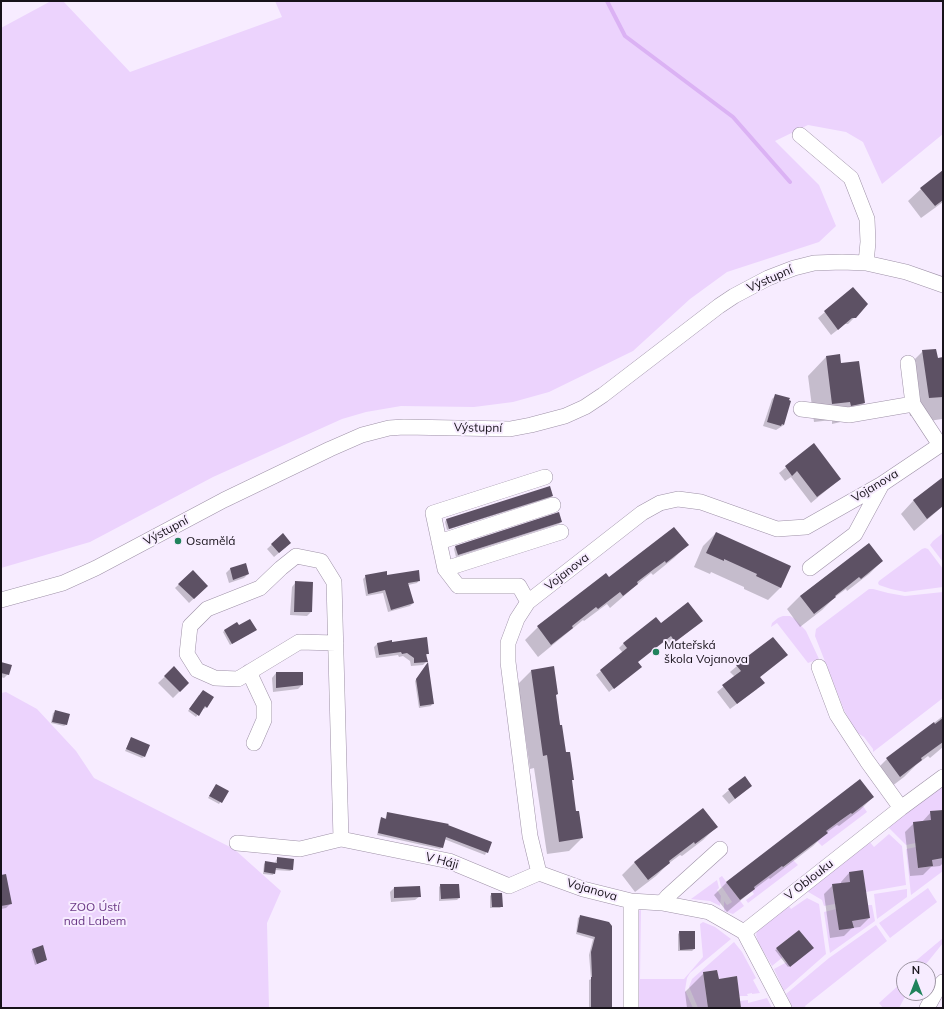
<!DOCTYPE html>
<html>
<head>
<meta charset="utf-8">
<style>
	body { margin:0 }
	#map { position:relative; width:944px; height:1009px; overflow:hidden; background:#f7ecff; font-family:Mulish,sans-serif }
	canvas { display:block }
	.frame { position:absolute; inset:0; border:2px solid #17121a; pointer-events:none }
	.north { position:absolute; left:896px; top:961px; width:40px; height:40px; box-sizing:border-box; background:#f7ecff; border:1px solid #9d95a3; border-radius:50%; rotate:0deg; font-size:11px; font-weight:700; line-height:16px; text-align:center; color:#17121a }
	.north::after { content:''; display:block; margin:auto; width:14px; height:18px; background:#20835c; clip-path:polygon(50% 0,100% 100%,50% 72%,0 100%) }
</style>
</head>
<body>
<div id="map">
<canvas width="944" height="1009"></canvas>
<div class="frame"></div>
<div class="north">N</div>
</div>
<script>
const g = document.querySelector('canvas').getContext('2d');
g.lineJoin = 'round';
function paint(path, color) { g.fillStyle = color; g.fill(path, 'evenodd'); }
const poly = rows => new Path2D(rows.map(r => 'M' + r).join(''));
function trace(path, color, width, dash) { g.strokeStyle = color; g.lineWidth = width; g.lineCap = dash ? 'butt' : 'round'; g.setLineDash(dash || []); g.stroke(path); }
function drawText(font, color, halo, rows, align = 'center') {
  g.font = font + ' Mulish,sans-serif'; g.lineWidth = 4; g.setLineDash([]); g.textBaseline = 'middle'; g.strokeStyle = halo; g.fillStyle = color; for (const [text, x, y, turn = 0] of rows) {
    g.save(); g.translate(x, y); g.rotate((+turn || 0) * Math.PI / 180); g.textAlign = isNaN(turn) ? turn : align; if (halo) g.strokeText(text, 0, 0); g.fillText(text, 0, 0); g.restore();
  }
}
paint(poly([
	[51,1,63,1,130,72,282,17,275,1,943,1,943,134,882,184,863,142,846,132,808,125,775,141,819,185,836,226,819,242,727,272,690,299,633,351,549,392,513,402,474,407,401,406,366,412,342,419,213,477,90,542,1,568,1,28],
	[943,533,943,562,930,545,933,541],
	[925,548,928,549,943,569,943,587,905,592,891,589,879,585,878,583,879,581,922,549],
	[869,589,873,589,888,593,905,596,943,592,943,698,873,752,873,749,864,737,856,732,844,710,815,636,816,629],
	[783,616,790,616,795,619,806,631,819,659,808,663,777,623,771,627,772,623,778,618],
	[6,692,37,709,76,751,94,778,234,849,281,891,267,923,269,1008,1,1008,1,693],
	[943,786,943,810,931,811,931,820,916,843,906,845,888,827],
	[863,806,867,812,822,846,817,841,827,833,826,831,851,813,852,814],
	[889,834,902,846,906,885,866,892,863,870,850,882,832,885,835,904,824,906,822,900,805,890,869,841,874,847],
	[916,847,918,868,933,866,932,860,943,859,943,871,911,895,906,849],
	[793,860,798,865,748,903,746,900,754,894,752,891,755,889,754,887,782,866,784,867],
	[722,876,744,906,733,914,724,911,724,901,727,905,732,902,722,887,721,887,719,878],
	[717,880,719,888,717,890,721,896,720,906,710,901,691,899],
	[928,888,937,902,890,938,879,923],
	[907,889,907,897,877,919,874,894],
	[807,898,819,904,826,954,784,991,774,969,813,948,799,930,776,948,783,957,772,966,758,942,756,935,758,928,787,903,791,909],
	[868,905,872,905,875,921,830,953,824,912,836,909,854,927,852,921,870,918],
	[641,910,640,979,684,979,703,957,700,924,703,922,715,927,731,939,690,973,687,978,685,990,693,1008,634,1008,637,911],
	[876,925,887,941,805,1006,806,1008,793,1008,786,994,829,958],
	[943,938,943,943,922,969,906,969],
	[734,942,742,952,756,978,753,980,760,993,752,994,752,993,747,994,748,996,739,996,737,976,719,979,717,970,703,972,708,1008,698,1008,689,987,692,979],
	[904,971,904,993,907,993,899,1008,883,1008,879,1003,900,984,896,978],
	[767,998,772,1008,741,1008,740,1001,748,1000,748,1003]
]), '#ecd3fd');
paint(poly([
	[943,172,943,202,921,218,908,201,921,189],
	[853,288,855,317,848,324,845,324,831,335,818,318],
	[923,351,937,359,943,358,942,419,929,421,928,414,910,416,904,370],
	[826,357,840,364,864,403,845,421,832,424,832,420,814,422,808,376],
	[776,395,784,425,776,430,763,426,772,399],
	[814,445,840,479,811,503,791,477,785,481,779,473],
	[943,478,943,506,914,531,901,514,913,501],
	[549,487,552,496,550,498,447,530,445,522,446,520],
	[558,513,561,522,559,524,456,557,454,549,455,547],
	[716,533,781,587,768,600,744,589,744,587,711,572,710,574,694,567,703,546],
	[283,534,286,547,274,557,267,549],
	[869,544,882,561,869,574,847,591,846,589,835,597,822,610,800,627,787,609,800,596],
	[687,545,674,558,653,575,651,573,640,582,610,608,607,604,584,621,583,620,538,657,525,640,538,627,606,575,609,579],
	[245,564,248,574,244,578,229,583,226,573,230,569],
	[193,571,203,590,189,603,175,588],
	[366,576,387,576,419,580,417,583,408,585,413,603,410,606,388,612,383,593,366,596,363,579],
	[296,582,311,612,307,616,290,615,292,587],
	[661,625,697,625,670,646,665,640,637,662,640,667,609,692,596,675,623,653,619,648,624,643],
	[239,626,254,631,230,645,223,632,225,630],
	[773,639,786,655,759,678,757,689,730,709,717,692,735,677,730,672,737,666],
	[391,643,428,653,426,656,427,661,423,665,411,666,410,661,403,656,399,657,398,655,376,658,374,647,377,644],
	[1,663,8,674,4,678,1,677],
	[426,665,432,704,431,706,419,708,415,681],
	[553,667,555,696,565,754,573,779,571,781,575,812,582,838,569,851,547,854,534,768,530,769,518,684,531,671],
	[174,668,188,683,173,698,158,683],
	[276,673,292,673,302,685,298,689,273,692,272,678],
	[199,695,212,697,206,707,204,709,203,708,196,717,188,711],
	[55,712,66,725,64,726,51,723,53,713],
	[943,716,943,747,930,758,928,756,916,765,904,777,883,793,870,776,887,759],
	[131,738,144,757,142,758,125,751],
	[751,786,729,804,722,796,729,790],
	[215,787,228,791,219,804,208,798],
	[873,797,860,810,839,826,837,825,826,833,813,846,770,879,769,878,753,890,727,912,714,895,727,882],
	[943,811,943,863,940,866,931,867,923,875,910,876,905,832,914,823,922,822,931,812],
	[388,813,447,826,491,842,485,855,444,839,442,847,440,849,377,835,380,820,382,819,385,819],
	[716,827,703,840,682,856,680,855,668,864,656,876,635,892,622,875,635,862],
	[278,858,292,870,290,871,275,870,273,875,263,874,264,864,266,862,275,864,276,860],
	[849,873,869,918,860,927,852,928,844,936,830,938,824,894,833,885,841,884,841,882],
	[441,885,459,898,457,900,439,901,439,887],
	[394,888,420,896,415,900,391,902,390,892],
	[1,894,11,903,6,908,1,909],
	[492,894,502,906,500,908,490,908,490,896],
	[581,916,608,923,610,1008,589,1008,589,980,591,979,589,955,593,939,576,934,578,918],
	[680,932,694,949,692,951,678,951,678,934],
	[812,948,788,967,775,950,777,949],
	[33,950,46,960,35,965,31,951],
	[704,973,718,980,740,1008,687,1008,685,992]
]), '#0003');
trace(poly([
	[607,1,625,36,733,117,790,182]
]), '#dbb2f4', 4);
paint(poly([
	[943,170,943,200,935,206,920,188],
	[853,287,868,304,856,318,852,318,838,330,824,311],
	[936,349,938,358,943,357,943,397,929,398,922,350],
	[840,354,841,363,859,361,865,403,851,406,850,402,832,404,826,356],
	[775,394,790,398,789,400,791,401,784,425,782,424,781,426,767,422],
	[814,443,841,479,817,497,797,471,792,476,785,466],
	[943,477,943,506,927,519,913,500],
	[550,486,553,496,449,529,446,519],
	[559,512,562,522,458,555,455,546],
	[674,527,689,545,666,563,665,561,654,569,637,582,638,584,623,596,620,592,598,609,596,607,572,626,573,628,551,645,537,626,606,573,609,577],
	[716,532,791,566,781,588,756,576,757,574,724,559,724,561,706,553],
	[283,533,291,543,279,553,271,544],
	[869,543,883,561,861,579,859,577,849,585,835,596,836,597,814,614,800,596],
	[246,563,249,574,233,580,230,568],
	[193,570,208,586,194,599,178,584],
	[419,570,420,581,408,583,414,603,391,610,385,590,368,594,365,575,387,571,387,575],
	[295,581,313,582,312,612,294,612],
	[688,602,703,621,675,642,671,636,638,662,642,667,614,689,600,670,627,648,623,643,656,617,661,623],
	[250,619,257,630,232,644,224,630,237,622,239,625],
	[427,637,429,654,426,654,428,662,414,663,414,658,407,653,402,654,401,652,379,655,377,643,392,640,392,642],
	[773,637,788,655,760,677,765,683,737,704,722,685,741,671,736,665],
	[1,662,12,665,9,675,1,673],
	[428,662,434,704,420,706,416,679],
	[174,666,189,683,180,692,164,676],
	[554,666,558,694,556,695,560,725,562,725,566,752,570,752,574,780,572,780,576,811,579,811,583,838,559,842,547,755,543,756,531,670],
	[276,672,303,672,303,685,276,688],
	[203,690,214,697,207,708,205,706,199,716,189,709],
	[55,710,70,714,67,725,52,722],
	[943,718,943,742,921,758,922,760,900,777,886,758,934,722,935,724],
	[131,737,150,745,145,757,126,749],
	[745,776,752,786,735,799,728,789],
	[860,779,874,797,852,814,851,813,841,820,826,831,828,833,783,867,782,866,754,887,755,889,740,900,726,882],
	[216,784,229,791,222,803,209,796],
	[703,808,718,827,695,844,694,842,669,861,670,863,648,880,634,862],
	[943,810,943,858,932,860,933,866,918,868,913,822,931,820,930,811],
	[387,812,449,824,448,825,492,842,488,853,446,837,443,848,378,833,381,817,386,819],
	[277,857,294,859,293,870,276,868,275,874,264,872,265,861,277,863],
	[863,870,870,918,852,921,854,928,839,930,832,884,850,882,849,872],
	[6,874,12,904,1,906,1,875],
	[440,884,459,884,460,898,441,899],
	[420,886,421,897,394,898,394,887],
	[491,893,502,893,503,907,492,907],
	[580,915,609,922,612,926,612,1008,591,1008,591,977,592,977,591,952,595,937,577,932],
	[799,930,814,948,790,967,776,948],
	[679,931,695,931,695,949,680,950],
	[43,945,47,960,37,964,32,949],
	[717,970,719,979,737,976,741,1008,708,1008,703,972]
]), '#5d5164');
const minor = poly([
	[800,135,851,178,867,219,868,242,866,263],
	[908,363,913,404],
	[801,409,849,415,913,404,940,445],
	[439,542,553,505],
	[810,568,855,534,882,484],
	[445,569,561,532],
	[1,600,63,583,96,568,224,500,330,449,362,435,389,428,404,427,510,429,531,425,565,416,585,407,603,395,719,306,734,296,768,278,794,268,814,263,842,262,866,263,906,272,943,285],
	[528,602,519,586,458,586,445,569,433,513,545,477],
	[336,643,299,642,238,679,215,678,197,670,187,654,190,626,207,609,260,588,281,568,296,556,321,561,334,582,341,839],
	[819,667,837,715,867,761,901,808],
	[249,672,264,704,264,720,254,743],
	[237,843,300,849,341,839,449,861,509,886,539,873],
	[662,903,668,896,720,849],
	[744,932,709,912,662,903,631,901,583,889,539,873,530,836,508,662,508,643,517,619,528,602,642,513,660,503,678,499,701,502,777,529,806,527,882,484,943,443],
	[744,932,901,808,943,777],
	[744,932,784,1008],
	[631,1008,631,901],
	[927,1008,938,988,943,982]
]);
trace(minor, '#9e91a7', 16);
trace(minor, '#fff', 15);
for (const [x, y, r, color] of [
	[178,541,4,"#20835c"],
	[656,652,4,"#20835c"]
]) { const dot = new Path2D(); dot.arc(x, y, r, 0, 2 * Math.PI); g.fillStyle = color; g.fill(dot); trace(dot, '#f7ecff', 1.5); }
drawText('12px', '#17121a', '#f7ecff', [
	["Výstupní",770,279,-24],
	["Výstupní",478,428,1],
	["Vojanova",875,486,-31],
	["Výstupní",166,531,-28],
	["Vojanova",567,572,-38],
	["V Háji",442,861,15],
	["V Oblouku",809,880,-38],
	["Vojanova",592,890,16]
]);
drawText('12px', '#17121a', '#f7ecff', [
	["Osamělá",186,541],
	["Mateřská",664,645],
	["škola Vojanova",664,659]
], 'left');
drawText('12px', '#6b3986', '#f7ecff', [
	["ZOO Ústí",95,907],
	["nad Labem",95,921]
]);
</script>
</body>
</html>
